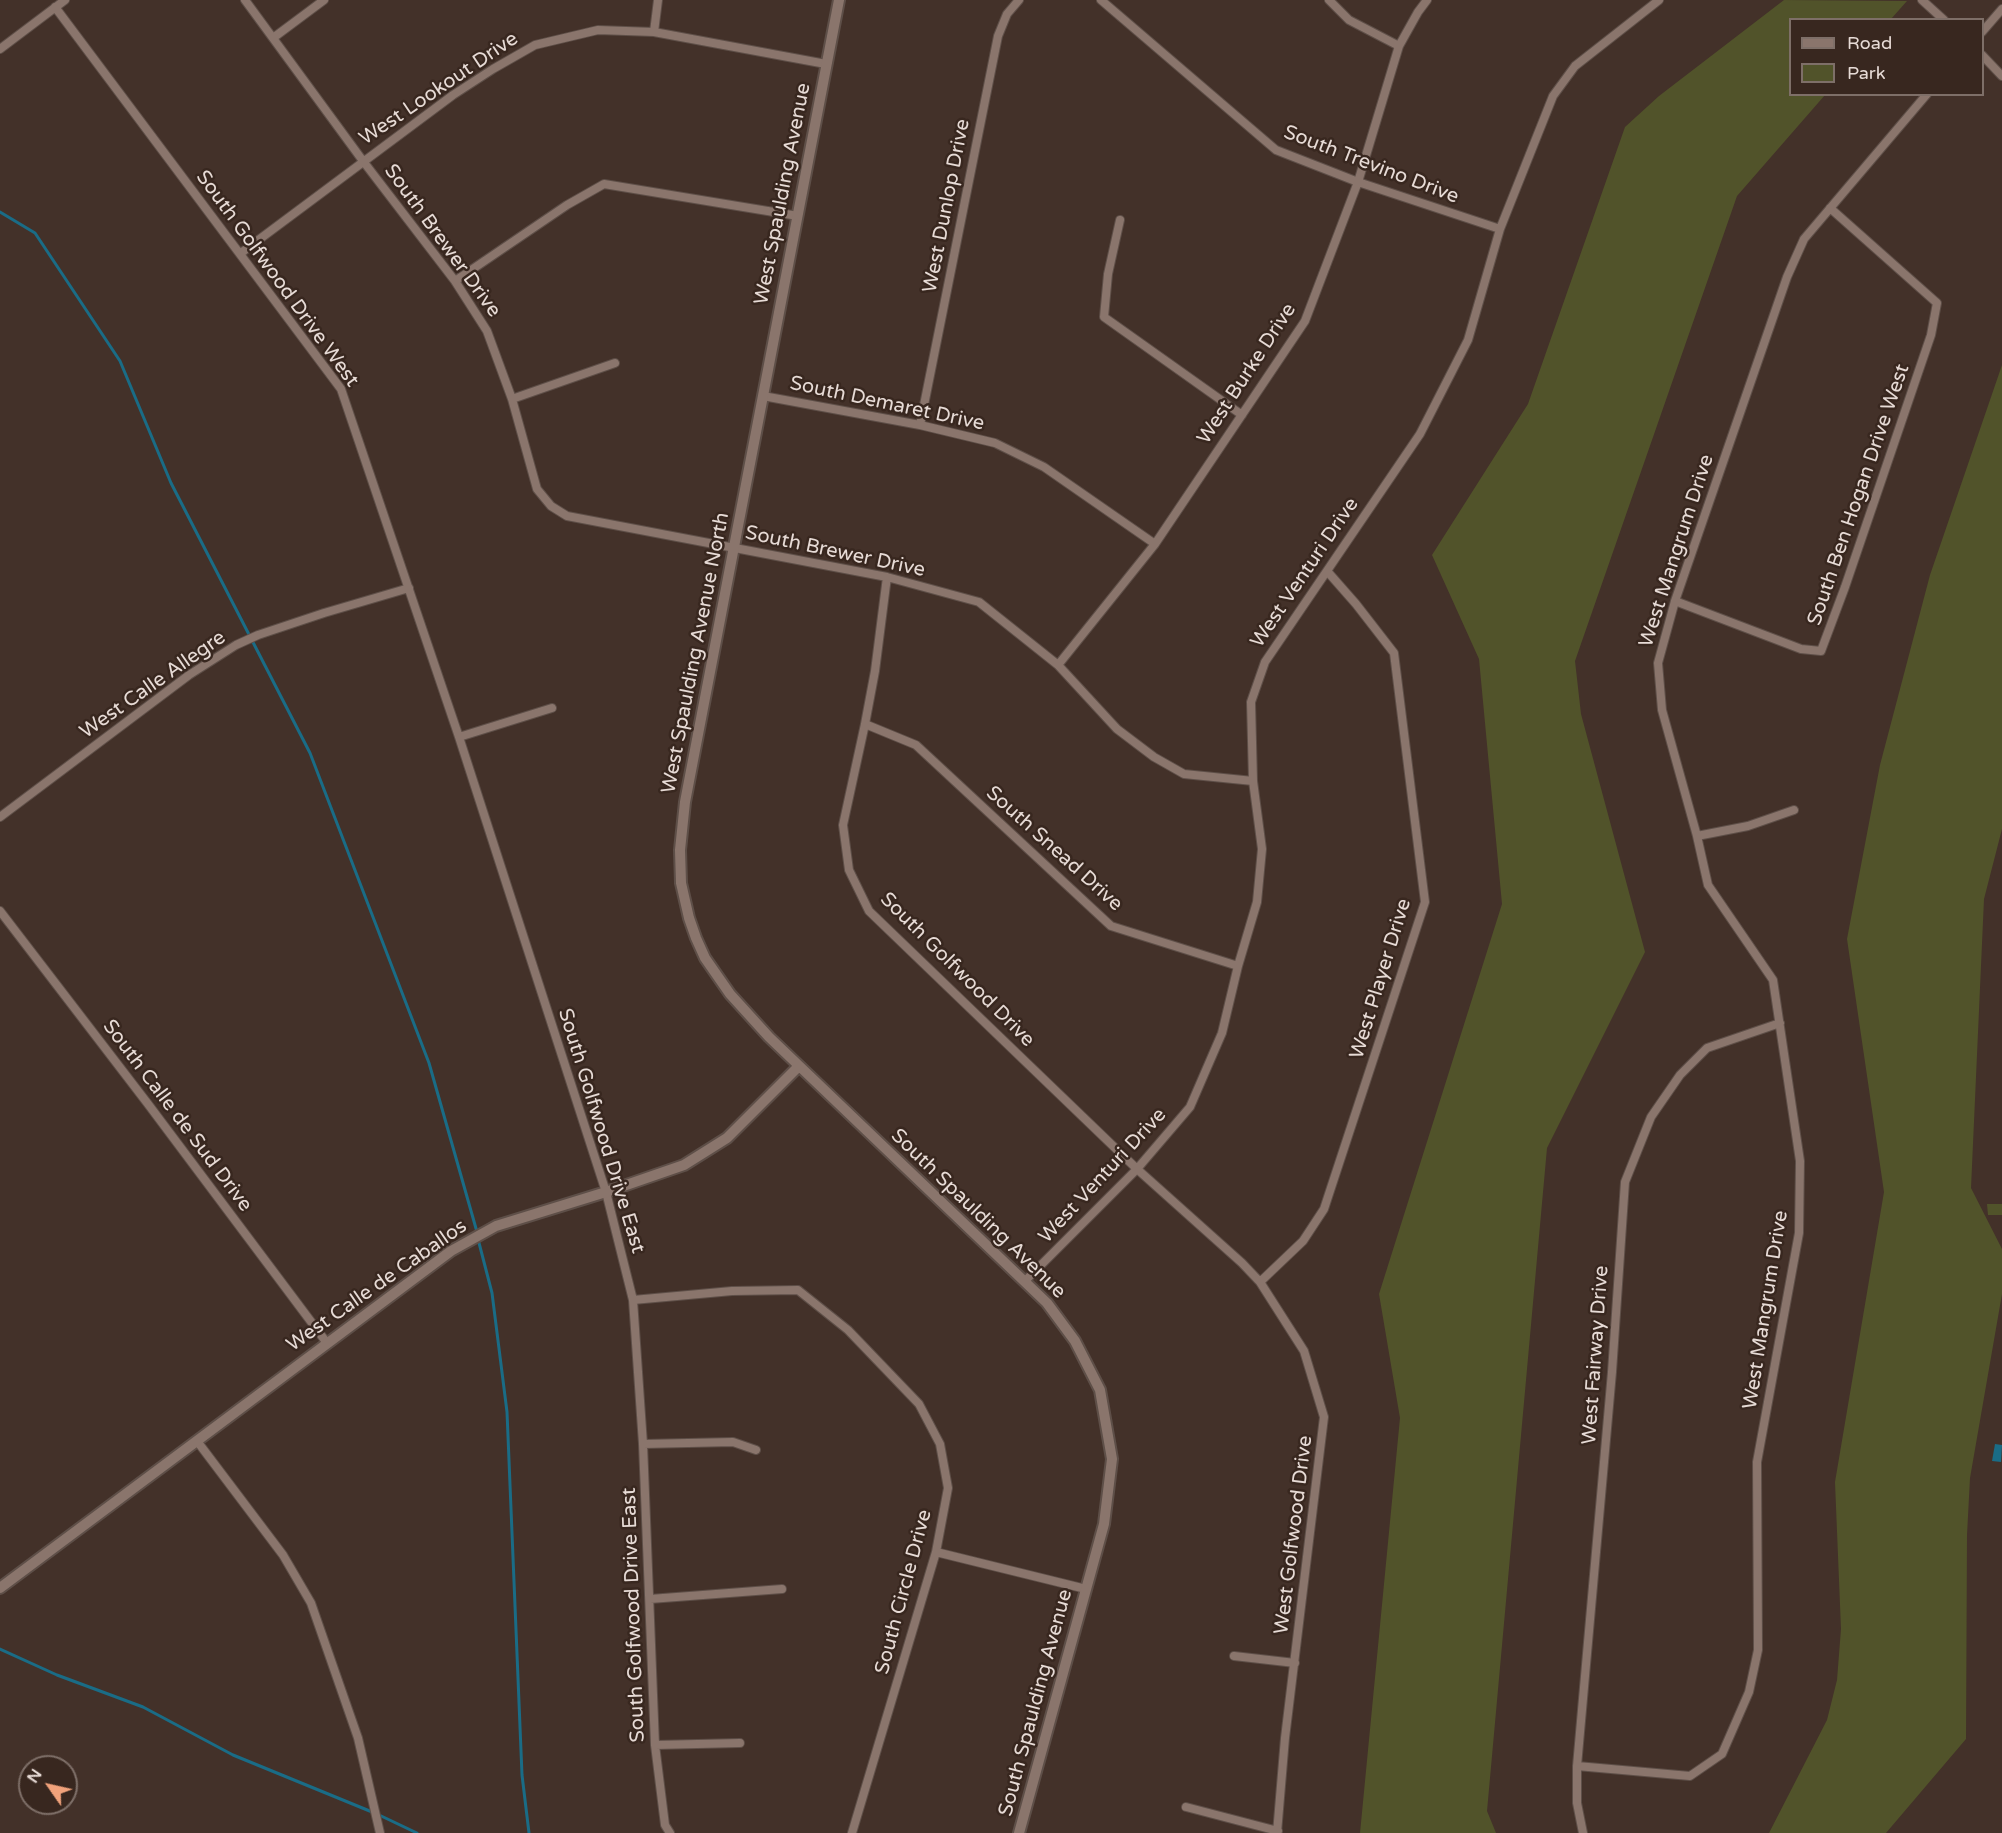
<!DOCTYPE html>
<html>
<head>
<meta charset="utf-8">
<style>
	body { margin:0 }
	#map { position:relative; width:2002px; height:1833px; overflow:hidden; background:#433129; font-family:"Varela Round",sans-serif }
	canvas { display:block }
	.legend { position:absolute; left:1789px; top:18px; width:195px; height:78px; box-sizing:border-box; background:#38271f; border:2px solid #7e6f68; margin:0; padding:8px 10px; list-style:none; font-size:18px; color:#e7dbd6 }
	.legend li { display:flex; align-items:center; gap:12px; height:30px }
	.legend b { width:30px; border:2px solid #7e6f68 }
	.north { position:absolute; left:18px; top:1755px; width:60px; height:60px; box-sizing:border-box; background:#38271f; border:2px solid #7e6f68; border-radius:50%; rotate:304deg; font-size:16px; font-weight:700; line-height:24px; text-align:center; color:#e7dbd6 }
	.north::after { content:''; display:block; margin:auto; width:21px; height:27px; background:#f1a27b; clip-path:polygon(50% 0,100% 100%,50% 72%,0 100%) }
</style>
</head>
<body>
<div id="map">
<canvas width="2002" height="1833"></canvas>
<ul class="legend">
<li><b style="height:8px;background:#8a756c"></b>Road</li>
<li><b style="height:16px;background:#51532a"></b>Park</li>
</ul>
<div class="north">N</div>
</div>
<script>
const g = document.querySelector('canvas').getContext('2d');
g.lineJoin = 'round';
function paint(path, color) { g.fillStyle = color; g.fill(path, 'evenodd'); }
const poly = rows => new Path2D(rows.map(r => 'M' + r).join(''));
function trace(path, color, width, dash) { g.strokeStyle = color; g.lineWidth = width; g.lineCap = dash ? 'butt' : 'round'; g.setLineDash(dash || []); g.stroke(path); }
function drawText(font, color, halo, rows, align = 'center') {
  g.font = font + ' "Varela Round",sans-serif'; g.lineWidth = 5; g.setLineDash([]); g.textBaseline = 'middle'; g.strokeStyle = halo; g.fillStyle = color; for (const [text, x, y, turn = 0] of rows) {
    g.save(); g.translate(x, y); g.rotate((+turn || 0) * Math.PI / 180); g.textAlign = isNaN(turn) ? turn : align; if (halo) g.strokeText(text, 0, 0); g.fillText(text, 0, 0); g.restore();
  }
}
paint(poly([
	[1784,0,1907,1,1891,19,1790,20,1790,94,1825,95,1737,196,1575,661,1581,714,1645,952,1547,1148,1487,1811,1496,1833,1360,1833,1400,1418,1379,1294,1502,904,1479,659,1432,555,1528,404,1625,127,1659,96],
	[2002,365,2002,829,1984,899,1971,1188,2002,1249,2002,1294,1970,1478,1967,1535,1966,1739,1886,1833,1769,1833,1827,1720,1837,1680,1841,1629,1835,1482,1884,1192,1847,939,1880,765,1930,575],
	[1987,1204,2002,1204,2002,1215,1988,1215]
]), '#51532a');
paint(poly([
	[1995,1444,2002,1445,2001,1462,1992,1461]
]), '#1a6c86');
trace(poly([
	[0,212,35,233,120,361,171,483,310,753,429,1063,477,1232],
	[478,1239,492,1293,507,1412,522,1775,529,1833],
	[0,1649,57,1675,143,1707,233,1755,377,1814,417,1833]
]), '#1a6c86', 3);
const street = poly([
	[245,0,363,161,455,281,487,331,512,399,537,489,551,506,567,516,887,577,979,602,1058,665,1117,729,1154,757,1184,774,1253,781],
	[1101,0,1276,150,1358,182,1500,229],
	[1329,0,1349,20,1399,46],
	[1922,0,1944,20],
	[55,7,341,389,459,737,606,1192,633,1300,643,1444,655,1745,665,1825,670,1833],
	[654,32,658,0],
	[1982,32,2002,9],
	[273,38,324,0],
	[0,49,65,0],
	[1982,55,2002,76],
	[1120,220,1108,274,1104,317,1242,415],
	[241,253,453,95,493,69,535,45,598,30,654,32,826,64],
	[455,281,567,205,604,184,798,216],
	[763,396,920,425,995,443,1044,467,1155,544],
	[512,399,615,363],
	[920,425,998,36,1007,14,1019,0],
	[887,577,875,671,865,724,843,825,849,870,869,911,1137,1169,1242,1263,1260,1282,1304,1351,1324,1417,1285,1738,1277,1833],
	[1675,601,1801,649,1821,651,1845,587,1931,335,1937,303,1830,208],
	[1058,665,1155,544,1305,321,1358,182,1399,46,1418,12,1427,0],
	[865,724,916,745,1111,926,1238,966],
	[459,737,552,708],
	[0,817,189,675,236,645,258,635,324,613,409,588],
	[1697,836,1748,826,1794,810],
	[0,911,148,1104,327,1343],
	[1025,1281,1137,1169,1190,1107,1222,1033,1238,966,1257,902,1262,849,1253,781,1251,702,1265,662,1420,434,1468,340,1500,229,1553,96,1575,66,1659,0],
	[1260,1282,1303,1241,1324,1209,1425,902,1394,653,1356,604,1327,571],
	[633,1300,732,1291,798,1290,848,1330,919,1404,940,1444,948,1488,936,1552,852,1833],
	[197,1441,283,1555,311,1603,358,1738,380,1833],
	[643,1444,733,1442,756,1450],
	[936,1552,1086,1589],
	[650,1599,782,1589],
	[1234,1656,1295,1663],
	[655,1745,740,1743],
	[1577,1766,1690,1776,1722,1754,1749,1692,1758,1650,1757,1462,1799,1233,1800,1161,1773,980,1708,885,1697,836,1662,710,1658,663,1675,601,1787,277,1804,239,1927,94],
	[1186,1807,1278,1831],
	[1583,1833,1577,1803,1577,1766,1612,1372,1625,1182,1651,1117,1680,1075,1707,1048,1780,1023]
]);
const secondary = poly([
	[839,0,685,802,680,850,681,883,689,918,696,938,705,958,730,994,769,1037,1047,1303,1075,1341,1100,1390,1112,1459,1104,1524,1019,1833],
	[0,1588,451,1251,496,1226,606,1192,684,1165,727,1138,799,1066]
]);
trace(street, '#5e4f48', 10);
trace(secondary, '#5e4f48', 14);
trace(street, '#8a756c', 8);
trace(secondary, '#8a756c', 10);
drawText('20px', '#e7dbd6', '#38271f', [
	["West Lookout Drive",439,89,-34],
	["South Trevino Drive",1371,165,21],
	["West Spaulding Avenue",783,194,-79],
	["West Dunlop Drive",947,206,-79],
	["South Brewer Drive",442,241,54],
	["South Golfwood Drive West",277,279,54],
	["West Burke Drive",1247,374,-57],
	["South Demaret Drive",887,404,12],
	["South Ben Hogan Drive West",1859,495,-71],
	["West Mangrum Drive",1677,551,-72],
	["South Brewer Drive",835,552,12],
	["West Venturi Drive",1305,573,-56],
	["West Spaulding Avenue North",696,653,-79],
	["West Calle Allegre",153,685,-35],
	["South Snead Drive",1054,849,42],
	["South Golfwood Drive",957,970,45],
	["West Player Drive",1381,979,-73],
	["South Calle de Sud Drive",177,1116,53],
	["South Golfwood Drive East",601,1131,73],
	["West Venturi Drive",1103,1176,-47],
	["South Spaulding Avenue",978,1214,44],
	["West Calle de Caballos",377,1286,-35],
	["West Mangrum Drive",1766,1310,-81],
	["West Fairway Drive",1596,1355,-86],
	["West Golfwood Drive",1294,1535,-83],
	["South Circle Drive",904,1592,-75],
	["South Golfwood Drive East",634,1615,-92],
	["South Spaulding Avenue",1036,1703,-75]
]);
</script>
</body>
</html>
